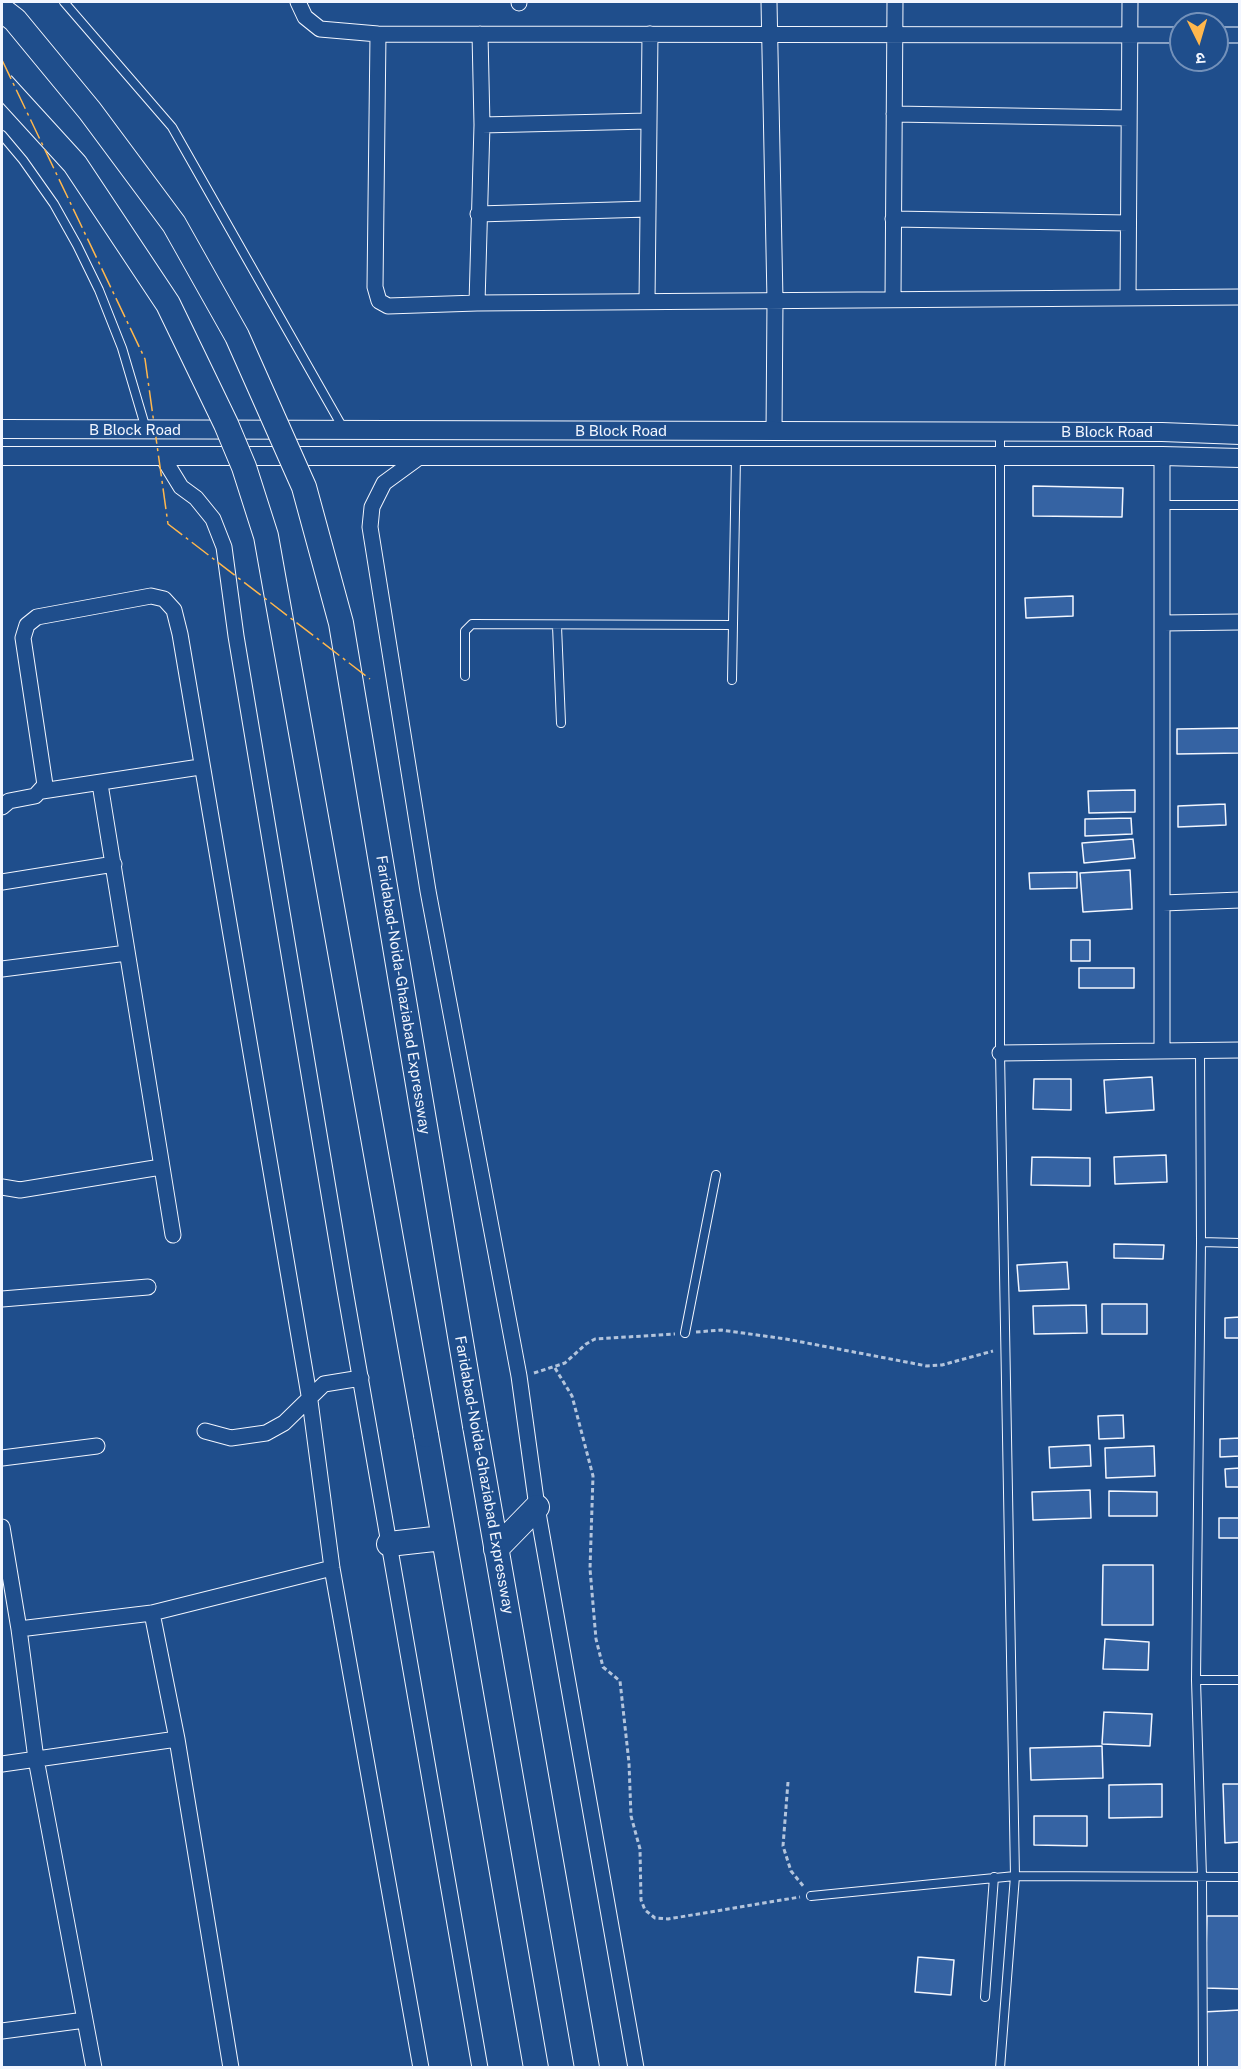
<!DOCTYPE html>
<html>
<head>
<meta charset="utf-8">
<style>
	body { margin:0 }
	#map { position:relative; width:1241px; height:2069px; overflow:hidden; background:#1f4e8c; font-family:"Public Sans","Noto Sans Devanagari",sans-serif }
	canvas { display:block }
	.frame { position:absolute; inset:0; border:3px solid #f2f6ff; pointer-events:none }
	.north { position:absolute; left:1169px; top:12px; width:60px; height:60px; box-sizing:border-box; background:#1f4e8c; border:2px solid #7391ba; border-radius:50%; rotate:175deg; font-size:16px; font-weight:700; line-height:24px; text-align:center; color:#f2f6ff }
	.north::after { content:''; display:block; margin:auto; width:21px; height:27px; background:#ffb74d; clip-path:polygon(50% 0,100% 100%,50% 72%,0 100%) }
</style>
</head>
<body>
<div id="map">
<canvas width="1241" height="2069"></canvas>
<div class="frame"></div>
<div class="north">उ</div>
</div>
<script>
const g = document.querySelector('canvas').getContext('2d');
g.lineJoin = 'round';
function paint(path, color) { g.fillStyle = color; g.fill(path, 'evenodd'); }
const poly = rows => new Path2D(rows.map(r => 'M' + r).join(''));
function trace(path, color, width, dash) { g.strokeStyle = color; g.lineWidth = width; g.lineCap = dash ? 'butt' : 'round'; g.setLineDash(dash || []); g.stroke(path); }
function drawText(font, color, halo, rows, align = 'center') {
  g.font = font + ' "Public Sans",sans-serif'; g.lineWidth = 4.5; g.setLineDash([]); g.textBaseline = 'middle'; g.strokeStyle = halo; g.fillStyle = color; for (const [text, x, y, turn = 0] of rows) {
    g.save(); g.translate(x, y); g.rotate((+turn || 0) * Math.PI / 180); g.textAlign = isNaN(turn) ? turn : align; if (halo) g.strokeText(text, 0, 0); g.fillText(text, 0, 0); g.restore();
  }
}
const building = poly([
	[1033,486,1123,488,1122,517,1033,516,1033,486],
	[1073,596,1073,616,1026,618,1025,598,1073,596],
	[1240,728,1240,753,1177,754,1177,729,1240,728],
	[1135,790,1135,812,1089,813,1088,791,1135,790],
	[1225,804,1226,825,1178,827,1178,806,1225,804],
	[1131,818,1132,834,1085,836,1085,819,1131,818],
	[1133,839,1135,858,1084,863,1082,843,1133,839],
	[1130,870,1132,909,1083,912,1080,873,1130,870],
	[1077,872,1077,888,1030,889,1029,873,1077,872],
	[1071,940,1090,940,1090,961,1071,961,1071,940],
	[1079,968,1134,968,1134,988,1079,988,1079,968],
	[1152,1077,1154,1110,1106,1113,1104,1080,1152,1077],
	[1034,1079,1071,1079,1071,1110,1033,1109,1034,1079],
	[1166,1155,1167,1182,1115,1184,1114,1157,1166,1155],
	[1032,1157,1090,1158,1090,1186,1031,1185,1032,1157],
	[1114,1244,1164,1245,1163,1259,1114,1258,1114,1244],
	[1067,1262,1069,1289,1019,1291,1017,1265,1067,1262],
	[1102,1304,1147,1304,1147,1334,1102,1334,1102,1304],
	[1086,1305,1087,1333,1034,1334,1033,1306,1086,1305],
	[1240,1317,1240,1338,1225,1338,1225,1318,1240,1317],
	[1123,1415,1124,1438,1099,1439,1098,1416,1123,1415],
	[1240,1438,1240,1456,1220,1457,1220,1439,1240,1438],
	[1090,1445,1091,1466,1050,1468,1049,1447,1090,1445],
	[1154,1446,1155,1476,1106,1478,1105,1448,1154,1446],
	[1240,1468,1240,1487,1226,1487,1225,1469,1240,1468],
	[1090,1490,1091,1518,1033,1520,1032,1492,1090,1490],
	[1109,1491,1157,1492,1157,1516,1109,1516,1109,1491],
	[1219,1518,1240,1518,1240,1538,1219,1538,1219,1518],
	[1103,1565,1153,1565,1153,1625,1102,1625,1103,1565],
	[1105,1639,1149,1642,1148,1670,1103,1669,1105,1639],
	[1104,1712,1152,1714,1150,1746,1102,1744,1104,1712],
	[1102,1746,1103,1778,1031,1780,1030,1748,1102,1746],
	[1162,1784,1162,1817,1109,1818,1109,1785,1162,1784],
	[1223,1784,1240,1784,1240,1842,1225,1843,1223,1784],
	[1034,1816,1087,1816,1087,1846,1034,1845,1034,1816],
	[1207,1916,1240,1916,1240,1989,1205,1988,1207,1916],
	[918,1957,954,1960,951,1995,915,1992,918,1957],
	[1240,2010,1240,2068,1206,2068,1203,2012,1240,2010]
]);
paint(building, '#3563a3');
trace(building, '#f2f6ff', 1.5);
const service = poly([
	[64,2,172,127,343,428],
	[2,135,23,160,54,204,77,245,99,290,122,348,146,429],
	[1000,433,1000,1053,1015,1876,1240,1877],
	[1162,505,1240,505],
	[557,626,561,723],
	[465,676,465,631,472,624,733,625],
	[732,680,736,457],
	[1200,1051,1201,1242,1196,1680,1202,1877,1203,2068],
	[1201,1242,1240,1243],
	[685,1333,716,1175],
	[1196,1680,1240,1680],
	[811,1896,1015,1876,1000,2068],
	[985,1997,994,1877]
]);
const minor = poly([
	[298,2,305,17,320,29,378,34,1181,35],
	[519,2,519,3],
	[769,2,775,300,774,432],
	[378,34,375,287,379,301,388,306,477,303,1240,297],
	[1217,35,1240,35],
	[894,114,1129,118],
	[482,125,648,121],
	[478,214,648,209],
	[893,219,1128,223],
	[1128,297,1130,2],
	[893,299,895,2],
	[647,301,650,34],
	[477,303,482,125,480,34],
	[162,456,181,487,196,498,213,519,224,547,236,636,345,1290,480,2068],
	[421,456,384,483,372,507,370,527,428,891,519,1376,537,1507,636,2068],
	[1163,623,1240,622],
	[100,784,173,1235],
	[42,791,200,767],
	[2,807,9,801,35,796,45,785,23,638,27,625,37,617,151,596,164,599,174,610,180,634,310,1401,332,1568,421,2068],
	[2,882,114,864],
	[1163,903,1240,900],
	[2,969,127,953],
	[1162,1051,1162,456],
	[1000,1053,1240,1050],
	[2,1187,20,1190,161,1167],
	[2,1299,148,1287],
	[205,1431,231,1438,266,1433,284,1423,324,1384,361,1378],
	[2,1458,97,1446],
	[2,1527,19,1629,36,1759,94,2068],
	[152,1613,177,1739,231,2068],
	[19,1629,152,1613,332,1568],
	[2,1764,177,1739],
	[2,2031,85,2020]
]);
const tertiary = poly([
	[2,429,1162,432,1240,435],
	[2,456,1162,456,1240,458]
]);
const primary = poly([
	[475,1426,587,2068],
	[426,1435,536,2068],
	[389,1544,443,1538],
	[496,1549,537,1507]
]);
trace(service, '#f2f6ff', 10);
trace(minor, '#f2f6ff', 17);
trace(tertiary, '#f2f6ff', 20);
trace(primary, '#f2f6ff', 26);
trace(poly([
	[696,1332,721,1330,786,1339,927,1366,942,1365,993,1351],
	[555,1368,572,1396,593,1476,590,1569,596,1639,603,1667,620,1681,629,1763,631,1816,640,1849,641,1900,645,1910,655,1918,668,1919,800,1897],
	[534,1373,565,1363,586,1344,595,1339,675,1334],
	[788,1782,783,1846,791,1871,804,1887]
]), '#b3c4dc', 3, [4.5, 3]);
trace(service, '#1f4e8c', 8);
trace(minor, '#1f4e8c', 15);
trace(tertiary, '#1f4e8c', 18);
trace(primary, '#1f4e8c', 24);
const primaryBridge = poly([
	[2,10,15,20,90,111,174,224,237,336,304,487,341,623,475,1426],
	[2,84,75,164,168,304,226,424,244,467,266,536,426,1435]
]);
trace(primaryBridge, '#f2f6ff', 26, []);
trace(primaryBridge, '#1f4e8c', 24);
trace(poly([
	[2,60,145,359,168,524,370,679]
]), '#ffb74d', 1.5, [21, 4.5, 3, 4.5]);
drawText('15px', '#f2f6ff', '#1f4e8c', [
	["B Block Road",135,430],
	["B Block Road",621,431],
	["B Block Road",1107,432],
	["Faridabad-Noida-Ghaziabad Expressway",403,995,81],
	["Faridabad-Noida-Ghaziabad Expressway",484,1475,80]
]);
</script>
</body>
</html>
